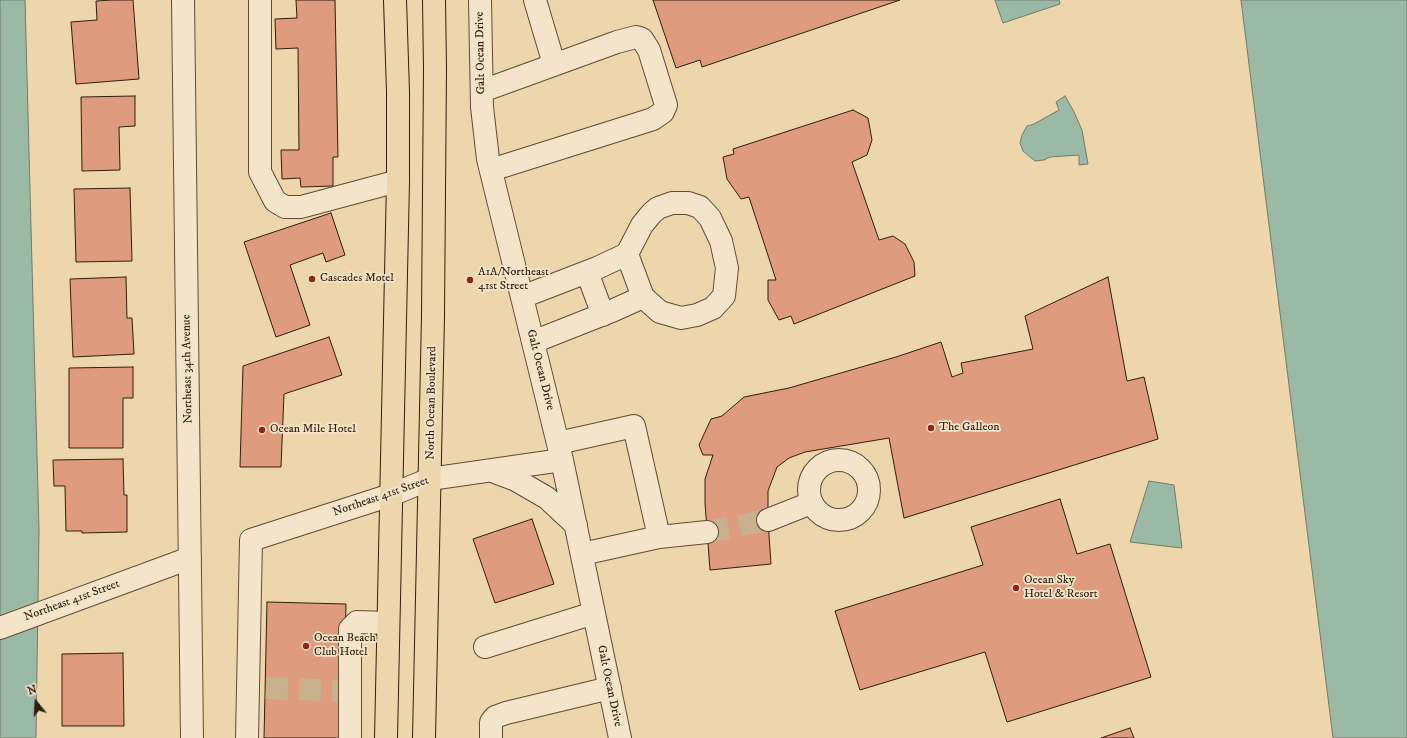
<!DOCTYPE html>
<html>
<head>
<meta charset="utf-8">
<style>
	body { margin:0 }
	#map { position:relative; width:1407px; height:738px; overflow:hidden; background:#eed6ac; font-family:"IM FELL DW Pica",serif }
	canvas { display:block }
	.north { position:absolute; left:16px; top:682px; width:40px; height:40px; -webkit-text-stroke:3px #f4e4c9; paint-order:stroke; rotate:342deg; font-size:11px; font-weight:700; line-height:16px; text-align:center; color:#321c0c }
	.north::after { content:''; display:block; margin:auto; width:14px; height:18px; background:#321c0c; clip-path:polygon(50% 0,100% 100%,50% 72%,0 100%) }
</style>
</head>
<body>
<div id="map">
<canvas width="1407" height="738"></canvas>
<div class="north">N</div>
</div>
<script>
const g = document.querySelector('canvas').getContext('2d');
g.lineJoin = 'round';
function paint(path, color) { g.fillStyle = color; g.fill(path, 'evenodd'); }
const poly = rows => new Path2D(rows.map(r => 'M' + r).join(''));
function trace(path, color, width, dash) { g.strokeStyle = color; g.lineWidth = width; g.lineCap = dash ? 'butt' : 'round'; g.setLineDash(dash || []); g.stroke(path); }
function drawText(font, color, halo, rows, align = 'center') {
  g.font = font + ' "IM FELL DW Pica",serif'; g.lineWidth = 3.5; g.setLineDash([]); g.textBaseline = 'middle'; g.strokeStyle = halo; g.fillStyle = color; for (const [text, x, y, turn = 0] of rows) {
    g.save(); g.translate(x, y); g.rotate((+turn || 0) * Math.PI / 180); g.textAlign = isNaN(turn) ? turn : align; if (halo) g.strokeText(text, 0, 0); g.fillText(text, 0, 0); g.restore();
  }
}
const water = poly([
	[0,0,25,0,39,530,36,738,0,738,0,0],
	[995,0,1059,0,1060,4,1003,23,995,0],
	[1241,0,1407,0,1407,738,1333,738,1241,0],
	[1065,96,1073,110,1082,130,1088,164,1079,165,1079,155,1050,157,1044,160,1035,161,1023,151,1020,143,1022,135,1027,126,1034,124,1059,110,1056,102,1065,96],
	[1149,481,1174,485,1182,548,1130,542,1149,481]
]);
paint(water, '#9abaa5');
trace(water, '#707b68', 1);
const building = poly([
	[112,0,133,0,139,79,76,84,71,22,97,20,96,1,112,0],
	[296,0,335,0,338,157,333,157,333,186,301,187,300,178,282,179,281,150,299,150,298,48,276,49,275,19,297,18,296,0],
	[653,0,900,0,702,67,700,60,676,68,653,0],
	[135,96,135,126,119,127,120,170,82,171,81,97,135,96],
	[853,110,868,118,872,140,867,155,852,162,879,240,893,236,905,244,914,262,915,276,794,324,791,316,779,320,768,300,768,280,776,280,749,197,741,199,727,179,723,157,734,154,733,149,853,110],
	[130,188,132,261,76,262,74,189,130,188],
	[331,213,345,255,326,262,323,253,290,265,310,325,276,337,244,242,331,213],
	[126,277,127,318,132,318,134,354,73,357,70,279,126,277],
	[1108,277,1127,381,1144,377,1158,439,904,518,889,438,805,452,789,458,777,467,768,491,768,520,771,564,710,570,705,503,705,479,713,455,703,455,699,445,711,419,722,416,744,397,789,388,896,357,941,342,952,377,963,373,961,363,1033,349,1025,316,1108,277],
	[329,337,342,375,284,394,281,467,240,467,243,366,329,337],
	[133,367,133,398,123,398,123,448,69,448,69,368,133,367],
	[123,459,124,495,127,495,127,532,82,533,82,531,66,531,65,486,54,486,53,460,123,459],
	[1060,499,1077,554,1110,544,1151,677,1007,722,985,652,860,690,835,611,983,565,971,527,1060,499],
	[532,519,554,584,495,603,473,539,532,519],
	[267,602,346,604,343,738,264,738,267,602],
	[123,653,124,726,62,726,62,654,123,653],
	[1130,728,1134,738,1101,738,1130,728]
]);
paint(building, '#de9b7e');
trace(building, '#321c0c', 1);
trace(poly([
	[707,532,768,520],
	[266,688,344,691]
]), '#c8b18c', 22, [22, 11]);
const minor = poly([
	[183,0,192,738],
	[260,0,260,172,275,201,285,207,301,207,398,181],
	[480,0,482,107,488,159,562,460,620,738],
	[535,0,554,64],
	[482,91,617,42,636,37,642,39,649,50,666,105,663,112,653,119,491,170],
	[587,272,603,315],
	[522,297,597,268,627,254,642,225,652,213,658,208,672,203,688,203,700,207,710,218,721,241,727,268,724,296,713,308,697,315,681,318,660,312,643,297,627,254],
	[533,342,614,310,643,297],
	[558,443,634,426,659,537],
	'809 490a30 30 0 1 1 60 0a30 30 0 1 1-60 0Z',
	[492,471,516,480,547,498,576,525],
	[768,520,811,503],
	[582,554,659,537,707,532],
	[0,628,190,558],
	[485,647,594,613],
	[247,738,251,540,391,495,430,479,562,460],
	[350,738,350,629,357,622,388,623],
	[491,738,491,722,495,717,506,713,610,688]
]);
const major = poly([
	[386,738,398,181,398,92,395,0],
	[424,738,433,316,435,68,434,0]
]);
trace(minor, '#614a34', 24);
trace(major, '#321c0c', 24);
trace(minor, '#f4e4c9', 22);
trace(major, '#eed6ac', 22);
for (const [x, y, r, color] of [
	[312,279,4,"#8f2418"],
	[470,280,4,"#8f2418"],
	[931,428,4,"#8f2418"],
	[262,430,4,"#8f2418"],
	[1016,588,4,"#8f2418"],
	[306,646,4,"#8f2418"]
]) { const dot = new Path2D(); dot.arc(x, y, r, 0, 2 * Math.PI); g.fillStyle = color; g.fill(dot); trace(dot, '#f4e4c9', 1.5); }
drawText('12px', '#321c0c', '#f4e4c9', [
	["Galt Ocean Drive",481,53,-91],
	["Northeast 34th Avenue",188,369,-91],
	["Galt Ocean Drive",540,370,76],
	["North Ocean Boulevard",432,403,-89],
	["Northeast 41st Street",381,497,-19],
	["Northeast 41st Street",72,601,-20],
	["Galt Ocean Drive",609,686,78]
]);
drawText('12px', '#321c0c', '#f4e4c9', [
	["A1A/Northeast",478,273],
	["41st Street",478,287],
	["Cascades Motel",320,279],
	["The Galleon",939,428],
	["Ocean Mile Hotel",270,430],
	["Ocean Sky",1024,581],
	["Hotel & Resort",1024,595],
	["Ocean Beach",314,639],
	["Club Hotel",314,653]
], 'left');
</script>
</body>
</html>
